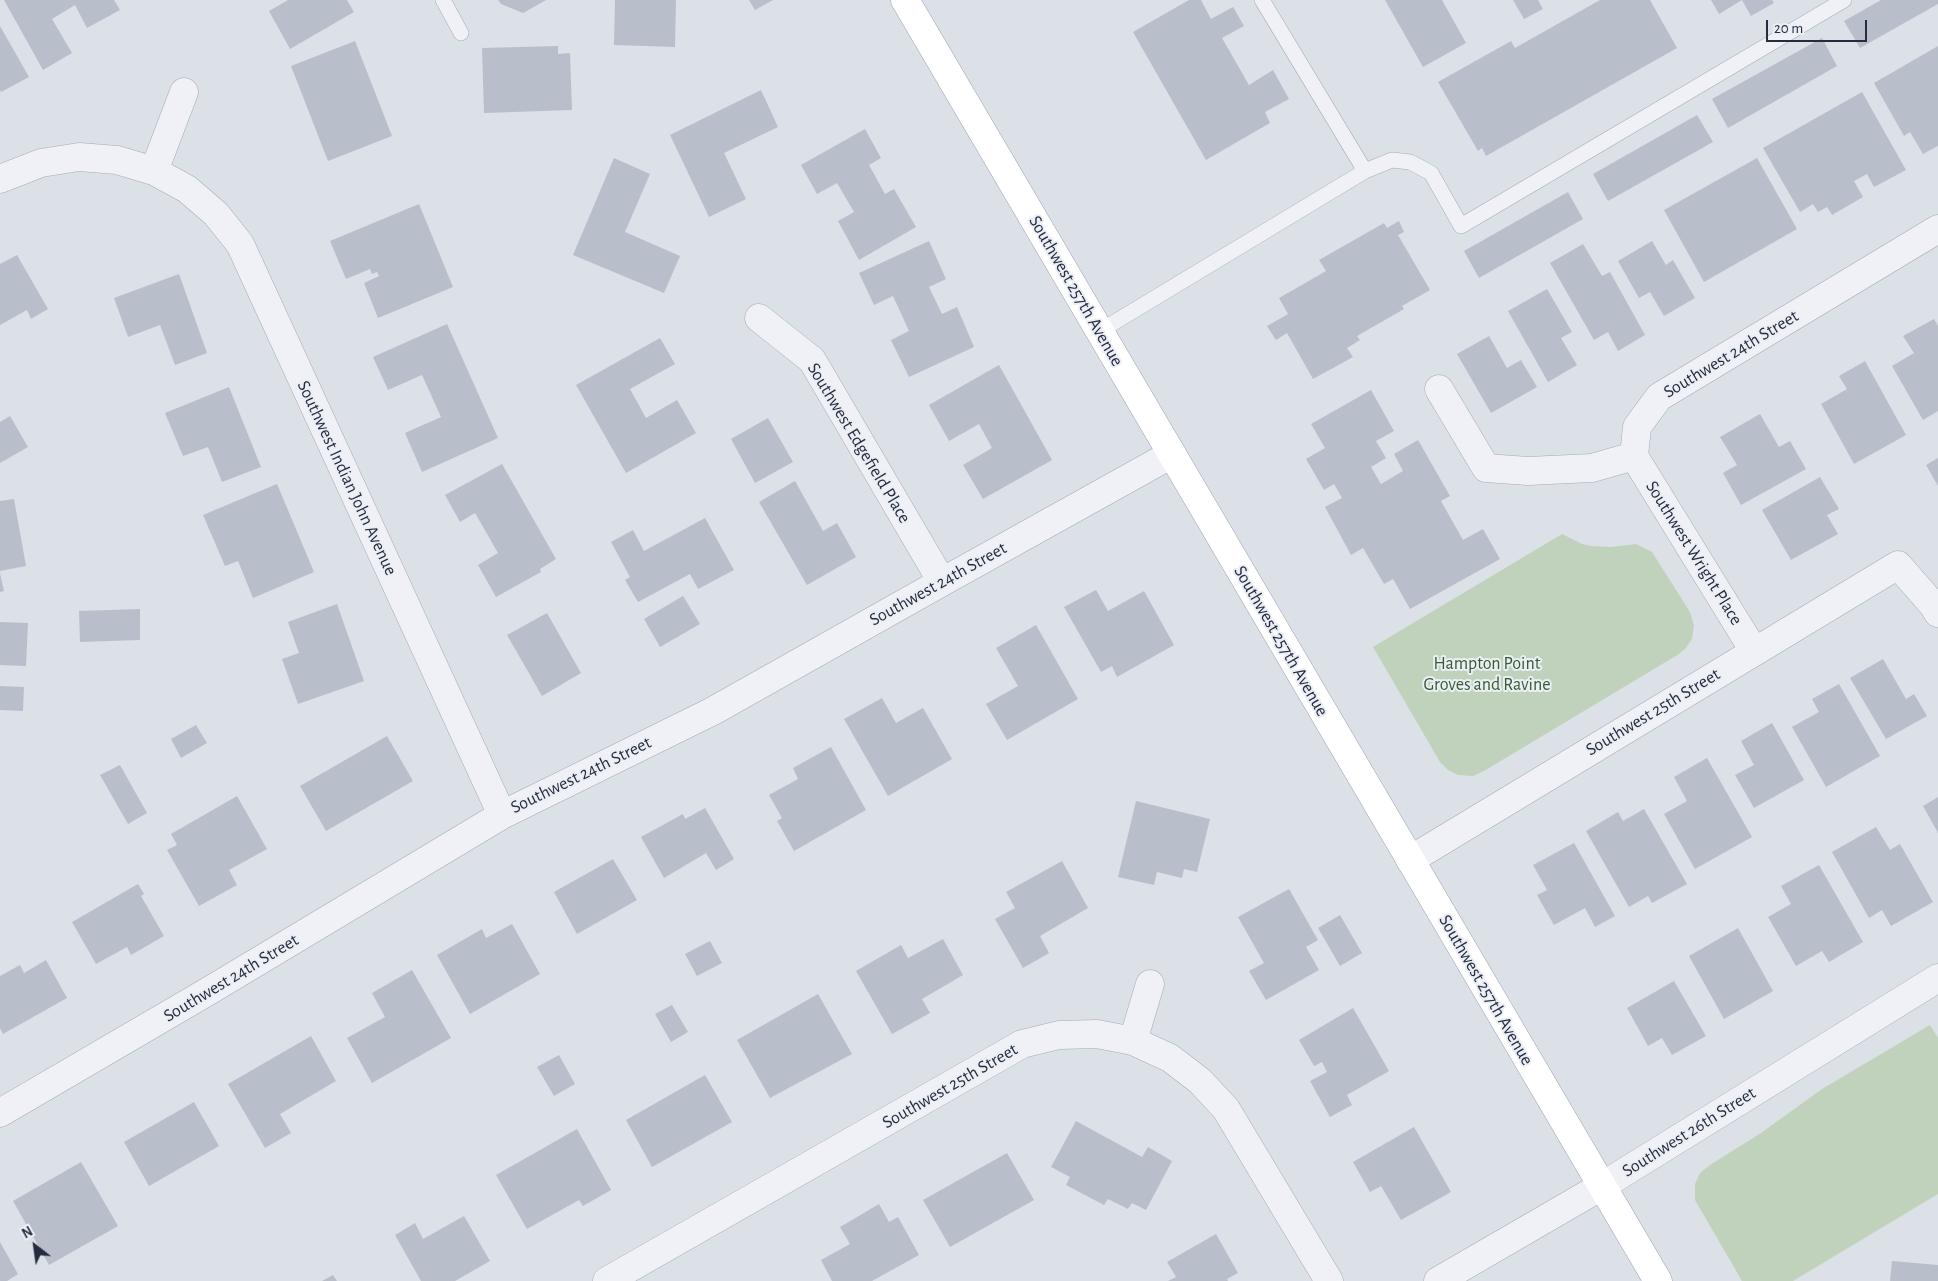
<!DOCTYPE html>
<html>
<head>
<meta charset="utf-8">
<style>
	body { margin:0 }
	#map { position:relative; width:1938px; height:1281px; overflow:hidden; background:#dce0e7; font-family:"Alegreya Sans",sans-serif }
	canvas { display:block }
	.north { position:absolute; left:10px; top:1221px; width:50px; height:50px; -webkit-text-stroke:4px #ebeff5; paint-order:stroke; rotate:330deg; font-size:14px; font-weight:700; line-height:20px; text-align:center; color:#252c3f }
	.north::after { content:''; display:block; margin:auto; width:18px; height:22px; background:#252c3f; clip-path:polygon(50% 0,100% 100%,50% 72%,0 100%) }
	.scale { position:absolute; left:1766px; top:20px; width:101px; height:22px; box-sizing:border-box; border:2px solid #252c3f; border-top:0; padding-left:6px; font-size:15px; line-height:18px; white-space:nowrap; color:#252c3f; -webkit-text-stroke:4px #ebeff5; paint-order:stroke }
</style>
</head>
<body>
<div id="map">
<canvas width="1938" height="1281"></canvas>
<div class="north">N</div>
<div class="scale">20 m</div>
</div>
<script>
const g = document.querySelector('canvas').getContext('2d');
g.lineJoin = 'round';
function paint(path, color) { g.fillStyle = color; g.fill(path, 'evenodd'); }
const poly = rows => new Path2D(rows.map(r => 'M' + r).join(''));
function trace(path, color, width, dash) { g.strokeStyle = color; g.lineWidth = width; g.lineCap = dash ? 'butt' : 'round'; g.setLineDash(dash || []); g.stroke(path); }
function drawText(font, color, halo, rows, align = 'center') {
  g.font = font + ' "Alegreya Sans",sans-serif'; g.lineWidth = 4; g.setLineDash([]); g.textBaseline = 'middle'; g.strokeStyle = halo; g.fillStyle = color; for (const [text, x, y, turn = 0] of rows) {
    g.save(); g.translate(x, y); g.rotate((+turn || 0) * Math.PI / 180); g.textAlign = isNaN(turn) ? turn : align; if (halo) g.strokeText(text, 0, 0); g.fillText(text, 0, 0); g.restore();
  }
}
paint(poly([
	[1562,534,1582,544,1591,546,1611,547,1636,544,1652,552,1690,612,1694,626,1692,639,1685,649,1679,654,1484,771,1473,776,1458,775,1448,770,1440,762,1373,647],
	[1930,1025,1938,1038,1938,1194,1793,1281,1742,1281,1695,1200,1695,1184,1700,1173,1710,1165,1761,1133,1822,1089]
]), '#c0d2bc');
paint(poly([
	[4,0,114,0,120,10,87,28,75,5,52,19,72,53,43,70],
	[288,0,347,0,354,12,290,49,269,11],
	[498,0,546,0,523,13,501,4],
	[615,0,676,0,675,47,614,45],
	[749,0,773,0,755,10],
	[1189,0,1201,0,1211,19,1233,7,1244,26,1222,38,1249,85,1273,70,1289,99,1265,112,1270,123,1206,160,1133,32],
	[1385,0,1442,0,1466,43,1423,67],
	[1513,0,1538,0,1543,9,1524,19],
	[1600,0,1650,0,1677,48,1486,156,1482,148,1478,151,1438,82,1511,41,1515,48],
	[1711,0,1772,0,1774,3,1751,16,1742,0,1719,14],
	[1881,0,1938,0,1938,4,1860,48,1844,21],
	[0,26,29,77,1,92,0,90],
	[1822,38,1837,66,1728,128,1712,99],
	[355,41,392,136,328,161,291,66],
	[558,46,558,54,570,53,572,110,484,113,482,48],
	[1938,46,1938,146,1923,154,1910,132,1904,136,1874,83],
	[761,90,778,127,724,153,746,199,709,217,670,135],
	[1862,92,1906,170,1874,187,1867,174,1854,181,1863,197,1832,215,1827,207,1818,212,1813,204,1800,212,1763,148],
	[1697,115,1713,142,1608,201,1593,174],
	[865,129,881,158,869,165,885,194,894,189,916,227,859,260,838,221,854,212,837,183,817,194,801,165],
	[614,158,650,174,625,232,680,256,664,293,573,255],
	[1757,158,1797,229,1704,282,1664,210],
	[1568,192,1583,219,1479,278,1464,251],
	[419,204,453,287,378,318,364,283,379,276,377,272,372,274,370,269,346,279,330,241],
	[1399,221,1404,232,1398,235,1430,290,1402,306,1404,309,1357,336,1360,340,1347,348,1353,357,1313,379,1287,333,1276,340,1267,326,1288,314,1279,298,1326,271,1319,260,1384,223,1387,228],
	[929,241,946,279,929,287,942,314,957,307,974,347,909,377,891,340,909,331,893,296,874,305,859,273],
	[1652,241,1666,265,1673,260,1695,298,1664,316,1650,292,1639,298,1618,261],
	[1583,244,1602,276,1610,272,1645,335,1618,351,1608,332,1594,340,1550,263],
	[17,255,48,309,31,319,27,310,0,325,0,264],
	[179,274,207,353,175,365,160,325,128,337,114,298],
	[1547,289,1572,332,1561,338,1577,365,1548,382,1508,311],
	[1934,319,1938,326,1938,411,1923,420,1892,366,1914,353,1903,336],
	[447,324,498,438,422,472,405,433,441,417,422,375,388,390,373,357],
	[1489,336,1507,368,1521,360,1537,387,1491,413,1457,354],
	[660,338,675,364,630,389,646,418,677,400,696,433,626,473,576,385],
	[1865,361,1906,435,1854,464,1821,404,1847,389,1839,376],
	[999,365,1052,460,983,499,963,465,992,448,979,424,949,441,929,405],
	[229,387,261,467,222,482,208,447,183,456,165,413],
	[1371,390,1394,431,1376,441,1386,458,1371,467,1381,484,1403,471,1394,454,1418,440,1450,496,1441,501,1463,540,1483,529,1500,559,1410,609,1393,579,1384,584,1363,548,1351,555,1325,507,1342,498,1334,484,1324,490,1306,459,1325,448,1311,424],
	[1760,414,1779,447,1790,441,1806,469,1741,505,1723,473,1737,465,1720,437],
	[10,416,28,447,0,463,0,422],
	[768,418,793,462,755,483,731,439],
	[1938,458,1938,486,1926,465],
	[502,464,556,559,540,569,541,572,496,597,478,565,498,553,475,513,460,522,445,495],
	[1820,477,1839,509,1827,515,1838,534,1791,560,1762,510],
	[795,481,823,531,837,523,856,557,807,585,759,502],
	[277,484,314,572,253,598,238,561,225,566,203,515],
	[14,499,26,566,0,571,0,501],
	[705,518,734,570,698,589,690,574,638,602,625,580,630,577,611,542,633,530,644,551],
	[0,573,4,591,0,592],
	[1096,590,1108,611,1144,591,1174,645,1117,677,1112,666,1101,672,1064,607],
	[683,596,700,624,660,647,644,619],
	[337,604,364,681,298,704,282,659,299,653,288,622],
	[140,609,140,640,80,642,79,611],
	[547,613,581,673,542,696,507,635],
	[0,622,28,623,26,666,0,665],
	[1036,625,1078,699,1007,740,986,704,1018,686,996,648],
	[1883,659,1906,699,1914,694,1927,716,1886,739,1850,678],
	[1839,684,1880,756,1826,787,1792,727,1819,712,1812,699],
	[0,686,24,687,23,711,0,710],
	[882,698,896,723,923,708,952,759,888,796,844,719],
	[1772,723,1804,780,1754,808,1735,775,1754,765,1741,741],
	[196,725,207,743,181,758,171,739],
	[387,736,413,781,326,831,300,786],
	[831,747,866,810,794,851,777,821,782,818,769,795,798,779,793,768],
	[1707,758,1752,837,1695,869,1664,814,1687,801,1674,777],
	[120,765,147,813,128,824,100,775],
	[237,796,267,849,229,870,237,885,199,906,167,850,177,845,171,834],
	[1938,797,1938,833,1923,806],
	[1136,801,1210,819,1197,872,1184,869,1182,878,1157,872,1154,885,1118,877],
	[705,808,734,859,716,870,706,853,664,878,641,837,683,814,685,819],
	[1644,809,1687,884,1652,903,1648,896,1629,907,1586,831,1618,812,1623,821],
	[1876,827,1890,850,1900,844,1933,902,1891,926,1882,910,1869,918,1832,852],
	[1574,843,1615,916,1595,927,1585,908,1554,925,1537,895,1547,890,1533,865],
	[613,859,637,900,577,934,554,892],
	[1062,861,1088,908,1040,936,1049,953,1023,968,995,919,1015,908,1006,892],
	[1819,865,1863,942,1829,962,1822,951,1796,966,1768,917,1791,904,1781,886],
	[138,884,144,894,141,896,164,936,131,955,127,947,96,964,72,922],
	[1289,889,1318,940,1306,947,1319,970,1266,1000,1249,971,1264,963,1238,917],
	[1340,915,1362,953,1340,966,1318,928],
	[512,924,540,974,470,1014,437,955,482,929,486,938],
	[1738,928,1773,991,1724,1019,1689,956],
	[943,939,963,975,922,999,930,1013,892,1034,856,971,901,945,908,958],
	[710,941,722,963,697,976,685,954],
	[46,960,67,998,3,1034,0,1028,0,976,20,965,24,973],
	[412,970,451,1038,372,1083,347,1038,385,1017,372,993],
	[1674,981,1706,1036,1672,1055,1662,1038,1648,1046,1627,1008],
	[818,994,852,1054,770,1098,737,1040],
	[672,1005,688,1032,671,1042,655,1014],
	[1353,1008,1389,1071,1347,1095,1352,1105,1330,1117,1310,1081,1327,1072,1322,1062,1314,1066,1299,1040],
	[311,1036,336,1081,280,1114,291,1133,265,1148,228,1084],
	[559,1055,575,1084,554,1096,537,1067],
	[705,1075,732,1122,652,1167,626,1120],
	[194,1102,219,1146,149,1186,124,1142],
	[1076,1121,1142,1157,1148,1147,1172,1161,1146,1210,1132,1203,1128,1209,1108,1199,1104,1205,1066,1185,1070,1177,1051,1167],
	[1414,1127,1451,1192,1401,1220,1381,1186,1370,1192,1353,1162],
	[577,1129,611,1190,583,1206,579,1200,527,1229,496,1175],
	[1007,1153,1034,1200,950,1247,923,1200],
	[81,1162,118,1226,49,1265,13,1201],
	[879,1204,889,1222,898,1217,919,1255,872,1281,832,1281,821,1260,850,1244,840,1227],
	[464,1216,490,1261,455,1281,421,1281,395,1235,415,1223,423,1239],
	[1216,1234,1238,1273,1227,1279,1228,1281,1168,1281,1176,1277,1167,1262],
	[0,1242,18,1274,7,1281,0,1281],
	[1892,1261,1938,1265,1938,1281,1890,1281],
	[333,1275,337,1281,322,1281]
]), '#b9becb');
const lane = poly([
	[443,0,461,33],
	[1262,0,1365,171,1392,160,1410,162,1431,173,1461,226,1844,0],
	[1100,331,1365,171]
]);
const street = poly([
	[154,171,184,92],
	[0,179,41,163,79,157,117,160,154,171,187,189,216,214,240,244,502,815],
	[759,318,812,360,942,582],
	[1439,389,1486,468,1528,471,1592,468,1634,456,1637,427,1659,397,1938,229],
	[1634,456,1754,651],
	[1410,860,1898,565,1933,605,1938,613],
	[1133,1041,1150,984],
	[0,1113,207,992,502,815,713,711,942,582,1172,454],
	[607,1281,1022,1044,1059,1035,1097,1034,1133,1041,1170,1058,1200,1081,1226,1109,1329,1281],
	[1438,1281,1602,1186,1938,978]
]);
const primary = poly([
	[905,0,1658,1281]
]);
trace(lane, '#a5aab5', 16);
trace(street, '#a5aab5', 29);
trace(primary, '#9aa3b4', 29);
trace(lane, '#eff1f6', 15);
trace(street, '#eff1f6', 28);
trace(primary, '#fff', 28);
drawText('18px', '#252c3f', '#ebeff5', [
	["Southwest 257th Avenue",1076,291,60],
	["Southwest 24th Street",1731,354,-31],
	["Southwest Edgefield Place",859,443,59],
	["Southwest Indian John Avenue",347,478,65],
	["Southwest Wright Place",1694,553,58],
	["Southwest 24th Street",938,584,-29],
	["Southwest 257th Avenue",1281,641,60],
	["Southwest 25th Street",1653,712,-31],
	["Southwest 24th Street",581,775,-26],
	["Southwest 24th Street",231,978,-31],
	["Southwest 257th Avenue",1486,990,60],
	["Southwest 25th Street",950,1086,-30],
	["Southwest 26th Street",1689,1132,-32]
]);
drawText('18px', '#365b31', '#ebeff5', [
	["Hampton Point",1487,664],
	["Groves and Ravine",1487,685]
]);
</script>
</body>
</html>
